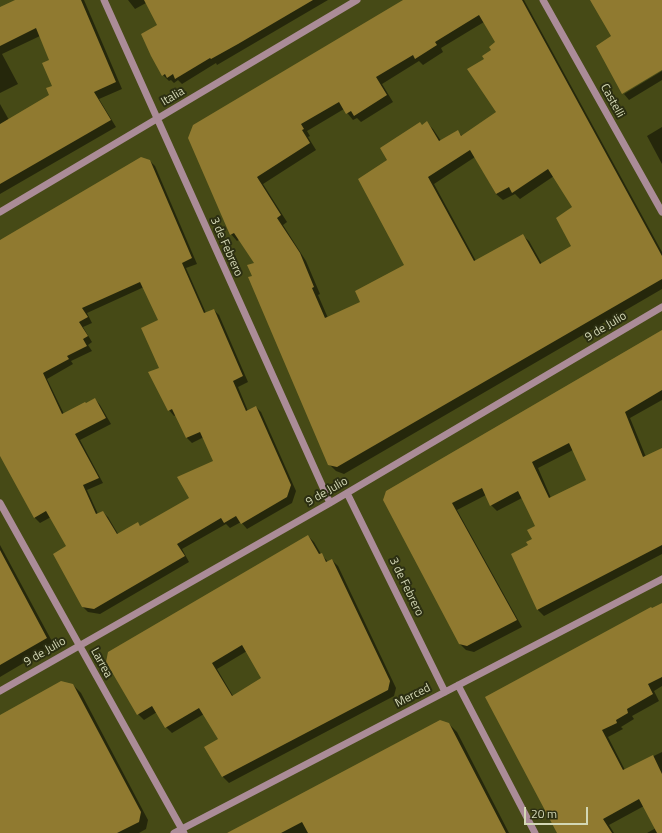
<!DOCTYPE html>
<html>
<head>
<meta charset="utf-8">
<style>
	body { margin:0 }
	#map { position:relative; width:662px; height:833px; overflow:hidden; background:#464a16; font-family:"Titillium Web",sans-serif }
	canvas { display:block }
	.scale { position:absolute; left:524px; top:807px; width:64px; height:18px; box-sizing:border-box; border:2px solid #d3d7b5; border-top:0; padding-left:5px; font-size:12px; line-height:14px; white-space:nowrap; color:#d3d7b5; -webkit-text-stroke:3px #2c2f12; paint-order:stroke }
</style>
</head>
<body>
<div id="map">
<canvas width="662" height="833"></canvas>
<div class="scale">20 m</div>
</div>
<script>
const g = document.querySelector('canvas').getContext('2d');
g.lineJoin = 'round';
function paint(path, color) { g.fillStyle = color; g.fill(path, 'evenodd'); }
const poly = rows => new Path2D(rows.map(r => 'M' + r).join(''));
function trace(path, color, width, dash) { g.strokeStyle = color; g.lineWidth = width; g.lineCap = dash ? 'butt' : 'round'; g.setLineDash(dash || []); g.stroke(path); }
function drawText(font, color, halo, rows, align = 'center') {
  g.font = font + ' "Titillium Web",sans-serif'; g.lineWidth = 4; g.setLineDash([]); g.textBaseline = 'middle'; g.strokeStyle = halo; g.fillStyle = color; for (const [text, x, y, turn = 0] of rows) {
    g.save(); g.translate(x, y); g.rotate((+turn || 0) * Math.PI / 180); g.textAlign = isNaN(turn) ? turn : align; if (halo) g.strokeText(text, 0, 0); g.fillText(text, 0, 0); g.restore();
  }
}
paint(poly([
	[18,0,84,0,122,89,99,99,116,127,0,194,0,104,9,120,51,96,53,86,51,61,40,36,2,54,18,84,0,93,0,9],
	[128,0,328,0,217,65,216,63,182,84,178,80,174,83,171,80,169,81,163,75,152,55,159,25,146,3,135,9],
	[405,0,524,0,662,252,662,289,344,474,336,471,329,464,253,276,255,263,240,239,237,241,231,234,189,138],
	[484,22,497,43,486,60,497,112,462,136,457,131,441,141,433,129,427,123,422,126,388,161,405,265,362,303,328,318,318,295,320,294,306,261,283,225,287,222,263,184,316,150,308,137,310,136,307,131,344,109,353,120,357,118,361,122,393,102,382,84,419,61,423,65,443,52,441,48],
	[475,157,496,194,503,200,515,194,520,199,554,176,573,208,572,247,542,264,529,241,522,235,476,261,434,184],
	[662,71,662,80,629,100,624,94],
	[662,127,662,164,647,136],
	[149,160,155,166,197,264,186,268,206,313,214,310,219,315,248,382,238,387,248,411,256,407,261,412,296,491,292,503,247,529,241,522,230,528,226,524,182,549,189,562,100,614,88,612,83,607,67,547,51,517,40,523,34,517,0,454,0,241],
	[144,287,159,321,160,368,169,410,174,416,176,415,186,437,192,443,204,437,214,461,190,499,141,527,138,523,118,534,108,517,103,512,98,514,87,490,103,483,80,440,111,424,100,405,95,399,64,414,47,379,73,364,71,361,92,351,88,345,92,342,83,327,92,323,87,313],
	[662,331,662,400,630,418,646,457,662,449,662,554,544,616,538,610,529,545,533,540,536,526,522,498,497,511,491,505,486,495,457,510,522,627,474,652,466,650,460,644,384,500],
	[573,450,587,480,551,498,538,468],
	[308,536,314,542,321,554,328,562,332,560,338,566,396,688,394,696,229,783,223,777,206,747,220,739,204,714,172,733,166,727,157,712,144,720,138,714],
	[247,651,263,678,233,696,217,669],
	[0,545,54,645,0,677],
	[662,604,662,686,654,691,659,701,632,716,634,719,621,727,623,729,608,737,625,770,662,752,662,833,647,833,656,828,644,806,609,825,614,833,558,833,652,609],
	[73,685,81,693,148,820,146,829,139,833,0,833,0,717],
	[448,723,457,732,509,833,229,833]
]), '#0007');
paint(poly([
	[15,0,81,0,116,82,94,92,111,120,0,184,0,124,49,95,46,88,52,86,42,63,49,60,36,28,0,46,0,7],
	[144,0,313,0,238,44,211,59,210,58,175,79,173,74,167,78,165,74,162,76,151,56,141,34,157,25],
	[403,0,522,0,662,256,662,279,337,467,328,465,248,277,252,276,247,265,254,263,234,233,230,235,188,138,193,125],
	[479,15,495,42,489,47,491,50,482,56,484,59,467,69,496,112,461,136,458,130,439,141,427,121,422,125,420,122,380,148,387,160,358,179,404,265,355,291,360,302,325,318,312,288,314,287,300,253,277,218,281,215,257,177,310,143,302,130,304,129,301,124,339,102,346,114,351,111,354,116,387,95,376,77,413,55,415,59,437,45,435,42],
	[470,150,496,194,509,187,512,193,548,169,572,207,556,218,571,246,540,264,523,234,474,261,428,177],
	[590,0,662,0,662,70,622,94,596,46,611,36],
	[141,157,150,160,192,258,182,263,204,313,214,309,243,376,233,381,246,411,256,406,291,485,287,497,241,524,236,516,224,523,221,518,177,544,185,556,94,609,82,607,53,554,66,546,46,511,34,518,0,456,0,240],
	[140,282,158,320,141,328,159,368,148,372,168,411,172,409,186,438,200,432,213,461,177,477,189,498,140,526,138,522,117,534,103,511,96,514,83,485,99,478,75,434,106,418,95,398,86,403,85,402,62,414,43,373,69,359,67,356,87,346,83,339,88,336,79,322,88,317,82,308],
	[662,330,662,390,625,412,643,457,662,448,662,545,537,610,511,554,528,545,526,542,532,539,527,530,535,526,518,491,490,506,482,488,452,503,517,620,467,646,459,644,383,500,386,491],
	[569,443,586,480,549,498,532,462],
	[308,535,319,554,322,553,326,562,332,559,390,681,388,690,222,777,204,747,218,739,199,708,165,728,152,706,137,715,106,662,108,652],
	[242,645,261,678,232,696,212,663],
	[0,550,47,638,0,665],
	[662,603,662,677,648,684,653,694,627,709,628,713,616,720,617,723,602,730,623,770,653,755,662,774,662,833,657,833,639,799,603,819,612,833,557,833,485,697,651,607,652,608],
	[61,681,73,684,141,812,139,822,117,833,0,833,0,715],
	[440,720,449,723,506,833,308,833,302,822,281,833,227,833]
]), '#907a30');
trace(poly([
	[104,0,330,503],
	[543,0,662,212],
	[0,212,357,0],
	[347,493,445,692],
	[0,503,184,833],
	[458,685,535,833],
	[0,691,330,503,662,307],
	[174,833,662,579]
]), '#ab8c98', 7);
drawText('12px', '#d3d7b5', '#2c2f12', [
	["Italia",173,97,-31],
	["Castelli",612,101,61],
	["3 de Febrero",226,247,66],
	["9 de Julio",606,327,-31],
	["9 de Julio",327,492,-30],
	["3 de Febrero",406,587,64],
	["9 de Julio",45,652,-30],
	["Larrea",101,663,61],
	["Merced",413,696,-27]
]);
</script>
</body>
</html>
